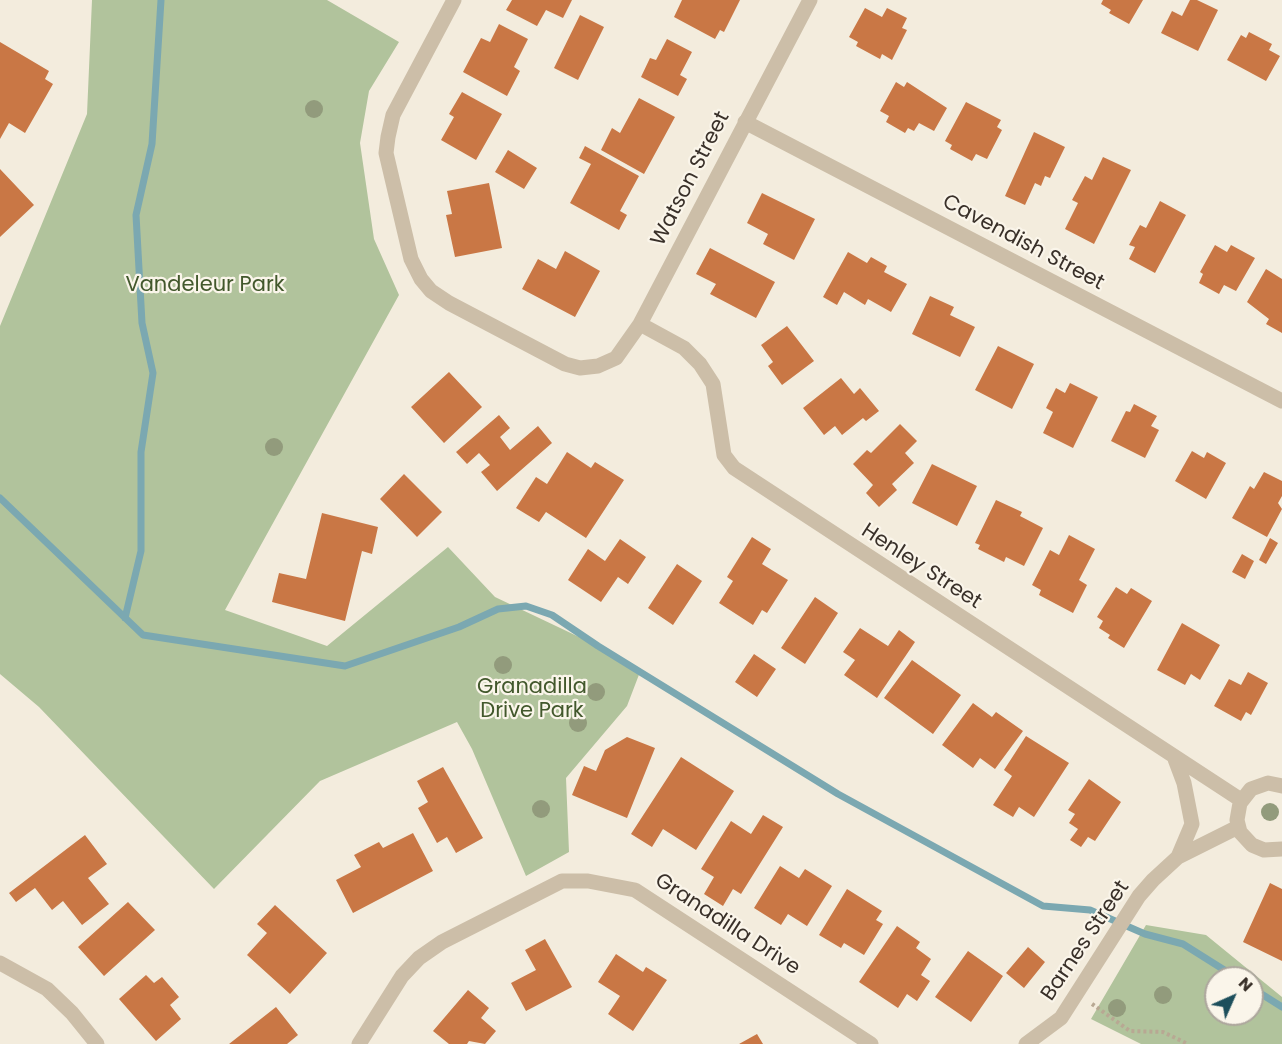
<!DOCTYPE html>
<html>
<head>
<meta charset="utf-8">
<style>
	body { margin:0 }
	#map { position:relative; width:1282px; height:1044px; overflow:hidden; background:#f3ecdd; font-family:Poppins,sans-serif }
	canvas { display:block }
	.north { position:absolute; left:1204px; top:966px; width:60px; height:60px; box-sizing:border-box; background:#faf5ea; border:2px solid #ada69d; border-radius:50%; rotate:45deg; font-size:16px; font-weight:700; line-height:24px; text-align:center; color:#393029 }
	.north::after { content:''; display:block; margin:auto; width:21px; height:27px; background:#1d4f5c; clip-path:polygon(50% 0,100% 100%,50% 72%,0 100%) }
</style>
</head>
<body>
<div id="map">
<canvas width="1282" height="1044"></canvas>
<div class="north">N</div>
</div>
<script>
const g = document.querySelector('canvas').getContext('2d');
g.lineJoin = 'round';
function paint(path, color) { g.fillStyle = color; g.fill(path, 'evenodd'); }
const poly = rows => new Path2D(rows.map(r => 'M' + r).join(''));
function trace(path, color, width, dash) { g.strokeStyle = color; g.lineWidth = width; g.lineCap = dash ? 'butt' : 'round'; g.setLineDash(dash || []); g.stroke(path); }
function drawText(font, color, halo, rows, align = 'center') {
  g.font = font + ' Poppins,sans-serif'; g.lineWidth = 4.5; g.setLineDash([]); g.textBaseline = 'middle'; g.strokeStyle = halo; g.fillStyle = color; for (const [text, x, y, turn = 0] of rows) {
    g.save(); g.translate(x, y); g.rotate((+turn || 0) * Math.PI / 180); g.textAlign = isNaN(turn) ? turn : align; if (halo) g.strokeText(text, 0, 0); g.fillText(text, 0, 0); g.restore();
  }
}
paint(poly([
	[92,0,327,0,399,42,369,91,360,143,374,239,399,295,225,610,327,646,448,547,495,597,598,646,640,672,627,706,566,778,569,852,526,876,472,749,457,722,320,781,214,889,39,707,0,674,0,326,87,114],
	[1146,925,1206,935,1282,997,1282,1044,1141,1044,1091,1019],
	[1216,978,1252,978,1252,1014,1216,1014]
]), '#b1c39c');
trace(poly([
	[0,498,143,635,345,666,459,627,498,609,526,606,552,615,598,646,838,794,1043,906,1090,910,1145,934,1183,944,1237,978],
	[125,618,141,551,141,452,153,373,142,323,136,215,152,144,161,0],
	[1252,988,1282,1007]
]), '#7ba8b1', 7);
paint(poly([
	[512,0,572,0,563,18,546,10,537,26,506,10],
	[682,0,740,0,724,32,720,30,715,39,674,17],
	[1103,0,1143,0,1129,24,1109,13,1111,10,1101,4],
	[1190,0,1197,0,1218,10,1198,51,1161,33,1172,11,1182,16],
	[865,8,882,17,887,8,907,18,902,28,907,30,892,60,882,54,880,59,856,46,858,42,849,37],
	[580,15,604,27,578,80,554,68],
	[499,24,528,39,514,67,520,71,507,96,463,72,481,38,490,42],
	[1249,32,1272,44,1269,50,1280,56,1266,81,1227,60,1241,35,1246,38],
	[667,39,692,52,680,75,687,79,678,96,641,77,650,58,656,60],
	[0,42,49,71,45,79,53,84,25,133,9,123,0,139],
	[896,82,904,87,907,82,947,108,934,131,919,123,914,131,908,128,905,133,886,122,889,116,880,111],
	[462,92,502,114,476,160,441,140,454,117,449,114],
	[639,98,675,117,644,174,601,150,612,128,620,133],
	[966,102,1001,120,997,127,1002,130,987,159,976,154,972,161,950,149,952,145,945,141],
	[1034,132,1065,147,1050,178,1045,176,1041,186,1035,183,1025,205,1005,196],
	[585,146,639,176,620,211,627,215,619,230,570,203,591,164,579,158],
	[508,150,537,168,524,189,495,172],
	[1103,157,1131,170,1094,244,1065,229,1078,203,1072,200,1085,176,1092,180],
	[0,169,34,205,0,237],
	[489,183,502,248,455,257,446,215,452,214,447,191],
	[762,193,815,219,794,260,763,244,768,234,747,223],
	[1160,201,1186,215,1155,273,1129,259,1135,247,1129,245,1140,225,1146,228],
	[1215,245,1227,252,1231,245,1255,258,1236,291,1224,285,1219,294,1199,283,1203,274,1200,272],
	[710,248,775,282,756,318,710,294,716,284,696,274],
	[565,251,600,271,575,317,522,289,538,259,556,269],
	[848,252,867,263,871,257,887,266,884,272,907,284,891,312,868,299,865,305,844,292,837,305,823,297],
	[1266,269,1282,279,1282,333,1266,324,1269,319,1247,302],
	[930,296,954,307,950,315,975,327,960,357,912,334],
	[787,326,814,361,782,385,768,366,773,362,761,345],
	[998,346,1034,364,1012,409,975,390],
	[449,372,482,407,444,443,411,407],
	[841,378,854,394,860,388,879,411,866,421,863,418,842,435,835,426,824,435,803,408],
	[1070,383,1098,397,1073,448,1043,433,1053,412,1046,408,1056,388,1065,393],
	[1134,404,1157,416,1151,426,1159,430,1145,458,1111,441,1126,411,1130,412],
	[499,415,510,428,500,437,510,450,538,426,552,443,497,491,481,472,490,465,479,453,467,464,456,452],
	[900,424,917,441,905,453,914,463,892,484,897,490,879,507,866,493,873,485,853,464,867,450,871,453],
	[1192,451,1204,458,1207,452,1226,463,1206,499,1175,481],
	[567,452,591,468,595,462,624,480,586,538,546,512,539,522,516,508,536,477,547,484],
	[932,464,977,486,957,526,912,503],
	[1264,472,1282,481,1282,496,1278,503,1282,509,1267,537,1232,518,1250,486,1254,489],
	[404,474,442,512,417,537,380,499],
	[996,500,1022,512,1020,516,1043,528,1024,566,1006,557,1004,562,978,549,980,545,975,543],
	[322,513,378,527,372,554,362,551,345,621,272,602,279,573,306,579],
	[1069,535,1095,549,1079,580,1087,585,1073,613,1039,595,1041,590,1032,585,1050,550,1059,555],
	[752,537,771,549,762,564,788,580,767,613,762,610,753,625,719,603,733,581,727,577],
	[1270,538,1278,543,1266,564,1259,560],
	[620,539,646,557,628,584,618,577,601,602,568,580,588,549,605,561],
	[1242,554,1254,561,1245,579,1232,572],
	[677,564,702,581,673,625,648,608],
	[1116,587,1127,594,1131,588,1152,601,1124,648,1108,638,1110,635,1099,628,1103,621,1097,617],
	[815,597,838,613,805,664,781,648],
	[1182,623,1220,645,1200,680,1191,674,1185,685,1157,670],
	[860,628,888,646,899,630,915,642,877,698,844,675,855,660,843,652],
	[754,654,776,669,757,697,735,682],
	[912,660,961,695,933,734,884,698],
	[1248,672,1268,683,1251,715,1246,712,1241,721,1214,706,1229,679,1241,685],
	[973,703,992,717,996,712,1023,731,995,769,980,758,973,768,942,745],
	[1026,736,1069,763,1034,817,1019,807,1013,817,993,805,1012,776,1004,770],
	[627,737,655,748,627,818,572,795,584,766,596,771,605,750],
	[681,757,734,791,696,850,663,829,652,847,631,834],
	[443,767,483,838,456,853,447,837,437,843,418,808,428,802,417,781],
	[1089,779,1121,802,1095,841,1088,837,1081,847,1070,840,1078,829,1069,823,1075,814,1068,810],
	[763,815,783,827,741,894,733,889,723,906,704,894,714,877,701,869,731,821,751,834],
	[413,833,433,871,353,913,336,880,361,867,354,855,379,842,383,848],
	[85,835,107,864,88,878,109,904,82,925,63,901,52,910,35,888,16,902,9,893],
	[780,866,799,878,805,869,832,886,807,926,788,914,781,925,754,908],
	[1270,883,1282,889,1282,961,1243,942],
	[847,889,882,911,876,920,883,924,864,955,844,943,841,948,819,935],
	[128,902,155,930,104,976,78,947],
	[275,905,327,953,290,994,247,955,267,933,257,924],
	[897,926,920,942,916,948,931,959,921,975,930,981,917,1001,907,994,898,1008,859,982],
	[545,939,572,987,526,1011,511,983,536,970,525,950],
	[1028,947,1045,962,1024,988,1006,973],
	[968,951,1003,976,971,1022,935,997],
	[616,954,643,972,646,967,667,980,633,1031,608,1014,620,996,598,982],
	[146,975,154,983,162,977,179,997,170,1005,181,1019,156,1041,119,999],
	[468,990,489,1008,481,1018,496,1031,485,1044,469,1041,467,1044,449,1044,433,1031],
	[276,1007,298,1035,287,1044,229,1044],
	[757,1034,763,1044,739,1044]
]), '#c97745');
trace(poly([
	[1092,1004,1130,1031,1163,1032,1188,1044]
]), '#b8a893', 4, [3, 3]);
trace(poly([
	[454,0,393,115,388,137,386,153,411,259,421,279,431,291,449,303,565,364,580,368,598,366,616,358,640,324,810,0],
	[745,122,1282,401],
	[640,324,684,348,700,364,713,384,724,455,734,468,1241,800],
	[1175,759,1184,783,1192,824,1178,857],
	[1282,786,1268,783,1251,789,1240,803,1237,820,1240,832,1252,845,1264,850,1282,849],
	[0,963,47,989,72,1013,97,1044],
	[359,1044,402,976,419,958,442,942,562,881,588,881,635,890,871,1044],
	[1026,1044,1061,1018,1139,896,1153,880,1178,857,1238,827]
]), '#ccbea8', 15);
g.fillStyle = '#929b7c';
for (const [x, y] of [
	[314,109],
	[274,447],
	[503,665],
	[596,692],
	[578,723],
	[541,809],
	[1270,812],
	[1163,995],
	[1117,1008]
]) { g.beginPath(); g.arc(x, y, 9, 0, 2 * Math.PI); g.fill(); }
drawText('21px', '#393029', '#faf5ea', [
	["Watson Street",691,179,-63],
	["Cavendish Street",1023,243,28],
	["Henley Street",921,567,33],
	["Granadilla Drive",727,925,33],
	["Barnes Street",1086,941,-56]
]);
drawText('21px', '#42582c', '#faf5ea', [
	["Vandeleur Park",205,286],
	["Granadilla",532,688],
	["Drive Park",532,712]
]);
</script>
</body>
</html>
